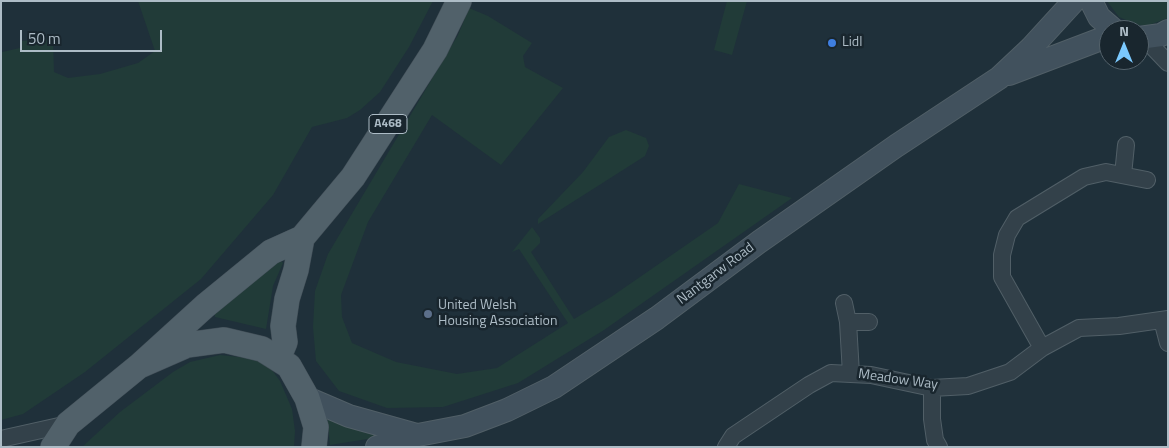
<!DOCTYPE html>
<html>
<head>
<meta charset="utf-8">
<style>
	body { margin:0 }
	#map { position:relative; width:1169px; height:448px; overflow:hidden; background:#1f303a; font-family:"Titillium Web",sans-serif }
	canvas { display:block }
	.frame { position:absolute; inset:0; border:2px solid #adbcc6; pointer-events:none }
	.north { position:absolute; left:1099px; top:20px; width:50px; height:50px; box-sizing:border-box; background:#19262e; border:1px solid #54626b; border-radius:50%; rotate:0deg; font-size:14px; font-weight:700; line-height:20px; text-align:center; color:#adbcc6 }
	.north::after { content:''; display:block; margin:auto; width:18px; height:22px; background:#7bc9fe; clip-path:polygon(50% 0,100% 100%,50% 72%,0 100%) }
	.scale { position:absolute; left:20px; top:30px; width:142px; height:22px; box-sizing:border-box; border:2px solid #adbcc6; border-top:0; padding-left:6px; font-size:15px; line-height:18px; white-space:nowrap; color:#adbcc6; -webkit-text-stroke:4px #19262e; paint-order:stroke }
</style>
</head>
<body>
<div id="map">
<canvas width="1169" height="448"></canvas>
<div class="frame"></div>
<div class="north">N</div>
<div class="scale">50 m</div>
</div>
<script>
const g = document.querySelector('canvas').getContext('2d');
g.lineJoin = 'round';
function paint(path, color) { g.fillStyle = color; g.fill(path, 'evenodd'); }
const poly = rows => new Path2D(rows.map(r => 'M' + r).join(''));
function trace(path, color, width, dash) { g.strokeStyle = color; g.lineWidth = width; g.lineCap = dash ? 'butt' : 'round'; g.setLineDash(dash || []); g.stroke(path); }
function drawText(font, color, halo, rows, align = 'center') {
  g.font = font + ' "Titillium Web",sans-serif'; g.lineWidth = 5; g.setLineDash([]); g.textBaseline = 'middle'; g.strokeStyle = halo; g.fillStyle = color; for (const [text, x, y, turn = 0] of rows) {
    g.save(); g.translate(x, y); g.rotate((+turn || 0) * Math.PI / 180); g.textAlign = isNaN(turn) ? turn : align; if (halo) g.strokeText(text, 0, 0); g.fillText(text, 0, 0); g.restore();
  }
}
paint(poly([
	[138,1,433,1,409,47,380,92,360,110,347,118,312,127,273,195,201,279,85,372,23,414,1,420,1,47,2,52,20,48,20,41,53,39,54,72,68,78,100,74,138,63,155,51],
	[727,1,747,1,732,55,714,50],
	[1107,1,1168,1,1168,18,1149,25,1138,25,1119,17],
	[469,8,488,16,532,43,523,56,525,67,563,88,501,165,432,115,368,222,341,295,342,317,352,343,396,362,457,374,497,368,568,323,519,249,512,252,532,227,540,238,540,243,531,252,574,319,611,297,718,223,739,184,792,198,604,330,518,383,443,407,387,408,339,391,316,361,313,327,315,291,328,254,458,35],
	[626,130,646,138,649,146,645,156,538,224,538,219,583,172,609,137],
	[279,259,283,263,273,286,266,329,215,317,215,314],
	[220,355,249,358,263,363,272,370,280,381,292,409,295,431,294,447,82,447,120,412,173,372,190,362],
	[327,415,368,429,380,437,330,445]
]), '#213b38');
const street = poly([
	[1144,38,1168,63],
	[1123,175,1126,145],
	[844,303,848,322,851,374],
	[1162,320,1168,343],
	[848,322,869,322],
	[1042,348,1002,277,1002,255,1007,235,1017,218,1084,177,1106,172,1147,180],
	[932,388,932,419,935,440,939,447],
	[1,439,68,424],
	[726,447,733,436,809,385,831,373,871,375,932,388,968,386,1010,372,1042,348,1079,328,1119,326,1168,319]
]);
const secondary = poly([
	[1091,1,1099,17,1114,30],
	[1139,38,1161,35,1168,31],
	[1009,74,1109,36],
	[307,398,349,416,417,435],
	[377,447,418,435,465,426,507,410,554,387,657,318,759,242,896,146,999,78,1031,48,1074,1]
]);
const primary = poly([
	[278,359,285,342,283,326,287,299,296,270,302,238],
	[139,366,205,306,271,252,302,238,353,177,435,50,459,1],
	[53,447,68,424,139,366,187,345,224,340,262,349,289,366,307,398,316,427,314,447]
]);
trace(street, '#515f67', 18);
trace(secondary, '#515f67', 24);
trace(primary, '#404d56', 26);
trace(street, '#33414a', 16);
trace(secondary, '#41515d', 22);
trace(primary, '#51616a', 25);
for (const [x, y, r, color] of [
	[832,43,5,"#3f7fe0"],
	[428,314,5,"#5c6f8a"]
]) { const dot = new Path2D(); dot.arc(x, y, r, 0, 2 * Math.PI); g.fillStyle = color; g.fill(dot); trace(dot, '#19262e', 2); }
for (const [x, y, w] of [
	[388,124,38]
]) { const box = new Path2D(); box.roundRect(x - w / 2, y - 9.5, w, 19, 4); g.fillStyle = '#19262e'; g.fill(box); trace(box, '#adbcc6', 1); }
drawText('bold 12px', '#adbcc6', null, [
	["A468",388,124]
]);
drawText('14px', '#adbcc6', '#19262e', [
	["Lidl",842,43],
	["United Welsh",438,306],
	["Housing Association",438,322]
], 'left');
drawText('14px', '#adbcc6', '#19262e', [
	["Nantgarw Road",716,274,-37],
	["Meadow Way",898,380,8]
]);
</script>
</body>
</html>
